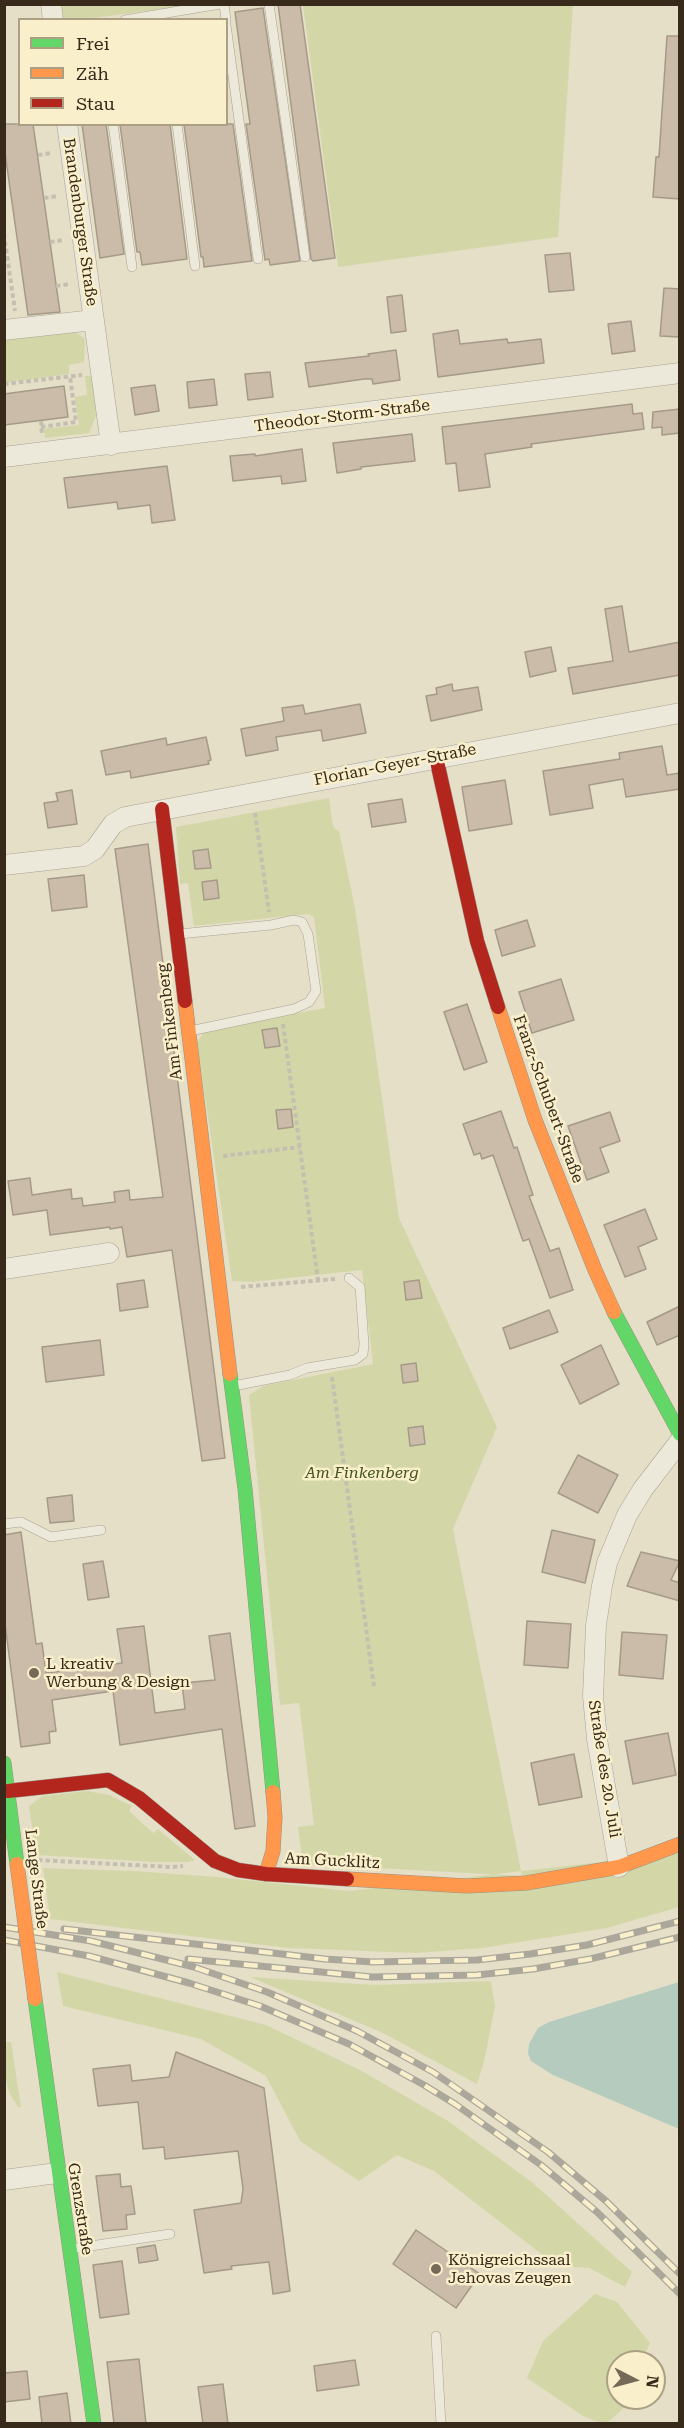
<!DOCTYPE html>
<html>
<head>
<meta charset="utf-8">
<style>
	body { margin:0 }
	#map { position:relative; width:684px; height:2428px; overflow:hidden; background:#e5dfc8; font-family:"Roboto Serif",serif }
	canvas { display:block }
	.frame { position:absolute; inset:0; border:6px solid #382a1a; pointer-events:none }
	.legend { position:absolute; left:18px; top:18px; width:210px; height:108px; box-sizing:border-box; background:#f9efcb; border:2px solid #aca084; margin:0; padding:8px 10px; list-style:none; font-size:18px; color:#382a1a }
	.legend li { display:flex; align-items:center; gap:12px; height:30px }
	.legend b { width:30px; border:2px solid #aca084 }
	.north { position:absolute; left:606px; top:2350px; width:60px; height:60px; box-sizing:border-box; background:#f9efcb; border:2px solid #aca084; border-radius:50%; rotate:96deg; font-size:16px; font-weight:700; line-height:24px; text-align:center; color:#382a1a }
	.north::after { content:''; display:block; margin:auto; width:21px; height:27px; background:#756957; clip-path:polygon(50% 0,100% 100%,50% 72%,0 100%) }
</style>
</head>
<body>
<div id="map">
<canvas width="684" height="2428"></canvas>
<div class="frame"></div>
<ul class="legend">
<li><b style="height:8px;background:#63d668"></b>Frei</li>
<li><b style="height:8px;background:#ff974d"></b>Zäh</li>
<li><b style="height:8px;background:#b3261e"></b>Stau</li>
</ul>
<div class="north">N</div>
</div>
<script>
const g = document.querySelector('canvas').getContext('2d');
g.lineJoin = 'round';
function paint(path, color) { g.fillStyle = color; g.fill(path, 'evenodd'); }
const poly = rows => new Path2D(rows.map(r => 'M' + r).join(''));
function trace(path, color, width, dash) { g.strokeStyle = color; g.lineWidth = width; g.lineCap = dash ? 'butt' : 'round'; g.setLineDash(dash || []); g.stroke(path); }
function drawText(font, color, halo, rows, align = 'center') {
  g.font = font + ' "Roboto Serif",serif'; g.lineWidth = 5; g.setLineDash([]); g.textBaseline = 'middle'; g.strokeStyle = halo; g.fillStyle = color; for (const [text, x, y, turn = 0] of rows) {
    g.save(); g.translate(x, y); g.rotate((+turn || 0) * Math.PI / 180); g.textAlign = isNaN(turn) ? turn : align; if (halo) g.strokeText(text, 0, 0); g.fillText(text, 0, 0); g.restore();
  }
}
paint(poly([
	[61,5,193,5,78,20,63,19],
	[303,5,573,5,558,237,338,267],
	[61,329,75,332,85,339,84,362,69,365,69,374,5,383,4,338],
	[85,376,93,376,96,416,89,433,45,438,44,429,79,425,75,397,87,395],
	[329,798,332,820,334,828,339,831,355,908,399,1218,497,1427,453,1529,522,1876,303,1864,298,1827,314,1825,299,1703,280,1705,249,1395,263,1386,373,1364,362,1270,253,1282,232,1281,197,1043,203,1033,212,1028,325,1008,314,917,308,914,194,926,188,883,180,884,176,827],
	[87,1791,109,1795,132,1806,129,1811,153,1833,158,1829,195,1860,188,1862,152,1862,36,1855,29,1806,42,1796],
	[679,1853,679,1907,607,1928,483,1948,416,1953,288,1948,50,1919,43,1868,133,1871,217,1877,349,1891],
	[57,1972,266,2025,360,2070,448,2121,533,2183,632,2272,625,2287,589,2268,557,2266,434,2171,397,2155,359,2181,300,2141,266,2076,201,2039,63,2006],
	[250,1977,375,1985,491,1981,495,2006,484,2062,477,2084,383,2033],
	[5,2042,11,2042,21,2107,18,2107,9,2092,5,2075],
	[595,2294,617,2302,650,2343,642,2362,618,2362,618,2398,635,2398,607,2423,601,2423,583,2416,527,2378,543,2341]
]), '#d3d7a8');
paint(poly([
	[679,1982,679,2129,553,2075,531,2061,528,2054,529,2044,538,2028,549,2022]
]), '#b4cbbe');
const building = poly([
	[278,4,300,4,335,258,313,261,311,259,278,4],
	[263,8,300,261,270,265,269,259,265,260,246,124,250,124,235,12,263,8],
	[667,36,680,36,680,199,653,197,656,157,659,157,667,36],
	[4,124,33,124,60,312,28,315,4,146,4,124],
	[82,124,106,124,124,254,100,258,82,124],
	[120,124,170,124,187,259,142,265,140,252,137,252,120,124],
	[184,124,233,124,252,261,204,267,203,257,201,257,184,124],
	[570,253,574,290,549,292,545,255,570,253],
	[664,288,680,289,680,337,660,336,664,288],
	[402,295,406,331,391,333,387,297,402,295],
	[631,321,635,351,612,354,608,324,631,321],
	[458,330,460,344,507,339,508,343,541,339,544,363,438,377,433,334,458,330],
	[396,350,400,380,373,384,372,379,364,379,309,387,305,363,369,356,368,354,396,350],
	[270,372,273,397,248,400,245,374,270,372],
	[214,379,217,405,189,408,187,382,214,379],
	[155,385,159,411,135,415,131,388,155,385],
	[64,386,68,417,4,425,4,394,64,386],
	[632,404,633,414,642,413,644,429,531,444,532,447,485,454,490,487,459,491,456,463,446,464,442,427,632,404],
	[680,409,680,433,662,435,662,427,652,428,653,412,680,409],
	[412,434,415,461,361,467,361,469,337,473,333,443,412,434],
	[302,449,306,481,282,484,281,476,233,481,230,456,255,454,255,456,302,449],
	[167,466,175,520,152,523,150,505,118,509,117,502,68,508,64,478,167,466],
	[622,606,629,652,680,642,680,675,573,694,568,668,613,661,605,609,622,606],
	[551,647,556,671,530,677,525,652,551,647],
	[452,684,453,691,478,687,482,710,431,721,426,696,437,694,436,688,452,684],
	[360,704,366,733,323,741,321,730,276,737,278,750,246,756,241,729,284,721,282,708,303,705,305,714,360,704],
	[206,737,211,760,208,761,209,764,131,778,130,771,106,775,101,751,166,738,167,745,206,737],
	[662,746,667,775,680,773,680,789,626,797,623,779,589,785,593,808,550,815,543,771,620,759,619,753,662,746],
	[505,780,512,824,469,831,462,787,505,780],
	[72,790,77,824,48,828,44,803,58,801,56,793,72,790],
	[402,799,406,822,372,827,368,804,402,799],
	[148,844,225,1458,202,1461,172,1250,127,1257,122,1227,110,1229,110,1227,50,1235,47,1210,13,1215,8,1181,30,1178,32,1195,71,1189,72,1199,82,1198,83,1206,115,1202,114,1192,129,1190,130,1200,163,1197,115,849,148,844],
	[208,849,211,868,195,869,193,851,208,849],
	[84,875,87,907,52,911,48,879,84,875],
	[217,880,219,898,204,900,202,882,217,880],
	[527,920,535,946,502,956,495,930,527,920],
	[561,979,574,1020,532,1033,519,992,561,979],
	[467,1004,487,1062,464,1070,444,1012,467,1004],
	[277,1028,280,1046,265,1048,262,1030,277,1028],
	[291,1109,293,1127,278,1129,276,1110,291,1109],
	[501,1111,514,1148,517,1147,533,1195,529,1196,550,1251,559,1248,573,1290,550,1298,529,1239,523,1241,493,1155,482,1159,480,1153,474,1155,463,1124,501,1111],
	[610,1112,620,1141,600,1148,609,1172,587,1180,568,1126,610,1112],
	[645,1209,657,1239,638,1247,646,1269,625,1277,604,1225,645,1209],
	[144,1280,148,1307,120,1311,117,1284,144,1280],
	[419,1280,422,1298,406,1300,404,1282,419,1280],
	[680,1306,680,1335,657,1345,647,1322,680,1306],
	[549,1310,558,1332,510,1349,503,1328,549,1310],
	[100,1340,104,1375,46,1382,42,1347,100,1340],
	[601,1345,619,1384,580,1404,561,1365,601,1345],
	[416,1363,418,1381,403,1383,401,1365,416,1363],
	[423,1426,425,1444,410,1446,408,1428,423,1426],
	[578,1455,618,1475,598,1513,558,1493,578,1455],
	[72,1495,74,1521,50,1523,47,1498,72,1495],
	[552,1530,595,1540,585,1583,542,1572,552,1530],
	[21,1532,36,1644,42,1643,46,1673,122,1663,117,1629,144,1626,155,1713,185,1709,182,1683,215,1680,209,1636,230,1633,255,1826,235,1829,222,1729,120,1745,113,1691,52,1700,56,1731,49,1732,50,1743,21,1747,4,1616,4,1535,21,1532],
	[641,1552,680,1561,671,1580,680,1583,680,1601,627,1586,641,1552],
	[103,1561,109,1597,88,1600,83,1564,103,1561],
	[527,1621,571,1624,568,1668,524,1665,527,1621],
	[622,1632,667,1635,663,1679,619,1675,622,1632],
	[668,1733,676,1775,633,1784,625,1741,668,1733],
	[574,1754,582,1797,539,1805,531,1763,574,1754],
	[176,2052,264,2088,290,2291,273,2294,269,2262,231,2266,232,2269,204,2273,194,2210,241,2203,243,2189,238,2151,165,2159,164,2147,143,2149,138,2102,98,2106,93,2069,130,2065,132,2081,169,2077,176,2052],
	[120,2174,121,2187,131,2186,135,2214,126,2215,127,2229,103,2231,96,2176,120,2174],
	[416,2230,480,2274,456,2308,393,2264,416,2230],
	[155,2245,158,2260,139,2263,137,2248,155,2245],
	[122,2261,129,2314,100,2318,93,2265,122,2261],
	[139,2359,146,2424,114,2424,107,2362,139,2359],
	[355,2360,359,2385,317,2391,314,2366,355,2360],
	[27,2371,30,2399,4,2402,4,2373,27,2371],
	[223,2384,228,2424,203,2424,198,2387,223,2384],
	[67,2393,71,2424,42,2424,39,2397,67,2393]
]);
paint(building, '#cabca8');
trace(building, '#a59988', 1.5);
const lane = poly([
	[224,4,226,20],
	[269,4,305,257],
	[125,20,220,4],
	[226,25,258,259],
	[113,124,132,267],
	[177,124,195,266],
	[179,934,271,925,294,920,302,922,308,934,316,991,309,1002,294,1009,190,1031],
	[233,1386,290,1375,307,1368,355,1360,363,1354,364,1344,360,1287,349,1278],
	[4,1524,21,1522,51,1537,101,1530],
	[71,2249,170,2234],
	[436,2336,441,2424]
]);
const street = poly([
	[51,4,53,20],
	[67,124,111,445],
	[4,330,94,320],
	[4,457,680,373],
	[4,865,84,856,95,849,113,824,125,817,680,713],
	[4,1269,109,1253],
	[619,1867,597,1739,593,1696,596,1625,602,1586,607,1563,627,1515,643,1489,680,1441],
	[4,2180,57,2173]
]);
const fast = poly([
	[614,1312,680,1434],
	[230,1374,245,1489,273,1792],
	[4,1763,17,1864],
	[35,1999,94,2424]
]);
const slow = poly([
	[185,1001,230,1374],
	[498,1007,535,1120,595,1270,614,1312],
	[266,1874,273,1851,275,1817,273,1792],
	[347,1879,467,1886,526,1883,619,1867,680,1844]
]);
const jam = poly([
	[436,757,477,941,498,1007],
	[162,809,185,1001],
	[8,1791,108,1780,139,1798,215,1861,238,1870,266,1874,347,1879]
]);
trace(lane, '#a9a292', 10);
trace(street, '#a9a292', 21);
trace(fast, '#999282', 15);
trace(slow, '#999282', 15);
trace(jam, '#999282', 15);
trace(poly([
	[19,23,20,23],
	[38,155,52,153],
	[44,198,58,196],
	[4,234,15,311],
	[50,242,64,240],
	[56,286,70,284],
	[4,384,82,375],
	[41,421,42,435],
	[41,427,76,422,70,376],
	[255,813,269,912],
	[283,1024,318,1280],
	[223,1156,300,1147],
	[241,1287,335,1279],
	[332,1377,374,1687],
	[38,1860,172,1867,183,1866]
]), '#c4bfb1', 4, [4.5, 3]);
trace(lane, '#ece8da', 9);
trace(street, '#ece8da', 20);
trace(fast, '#63d668', 14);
trace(slow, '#ff974d', 14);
trace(jam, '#b3261e', 14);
const rail = poly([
	[4,1927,91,1941,194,1967,267,1992,357,2031,433,2072,548,2152,606,2201,680,2274],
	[64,1929,325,1959,373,1962,422,1961,477,1960,530,1954,587,1945,680,1921],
	[4,1940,89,1956,189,1983,260,2006,349,2044,424,2085,455,2104,541,2165,597,2212,680,2294],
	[188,1959,372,1977,477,1975,533,1969,590,1959,680,1937]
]);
trace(rail, '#aba79b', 7);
trace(rail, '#f9efcb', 4.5, [14]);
const slowBridge = poly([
	[17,1864,35,1999]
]);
trace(slowBridge, '#999282', 15, []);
trace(slowBridge, '#ff974d', 14);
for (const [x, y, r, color] of [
	[34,1673,6,"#756957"],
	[436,2269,6,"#756957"]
]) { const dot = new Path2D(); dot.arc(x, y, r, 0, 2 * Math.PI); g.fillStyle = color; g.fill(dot); trace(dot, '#f9efcb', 2); }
drawText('16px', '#382a1a', '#f9efcb', [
	["Brandenburger Straße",80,222,82],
	["Theodor-Storm-Straße",342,416,-7],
	["Florian-Geyer-Straße",395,765,-11],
	["Am Finkenberg",170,1022,-97],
	["Franz-Schubert-Straße",548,1099,70],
	["Straße des 20. Juli",604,1769,81],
	["Am Gucklitz",332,1861,3],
	["Lange Straße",36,1879,83],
	["Grenzstraße",80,2209,81]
]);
drawText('italic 16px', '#44561e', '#f9efcb', [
	["Am Finkenberg",362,1473]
]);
drawText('16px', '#382a1a', '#f9efcb', [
	["L kreativ",46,1664],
	["Werbung & Design",46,1682],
	["Königreichssaal",448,2260],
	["Jehovas Zeugen",448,2278]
], 'left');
</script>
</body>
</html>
